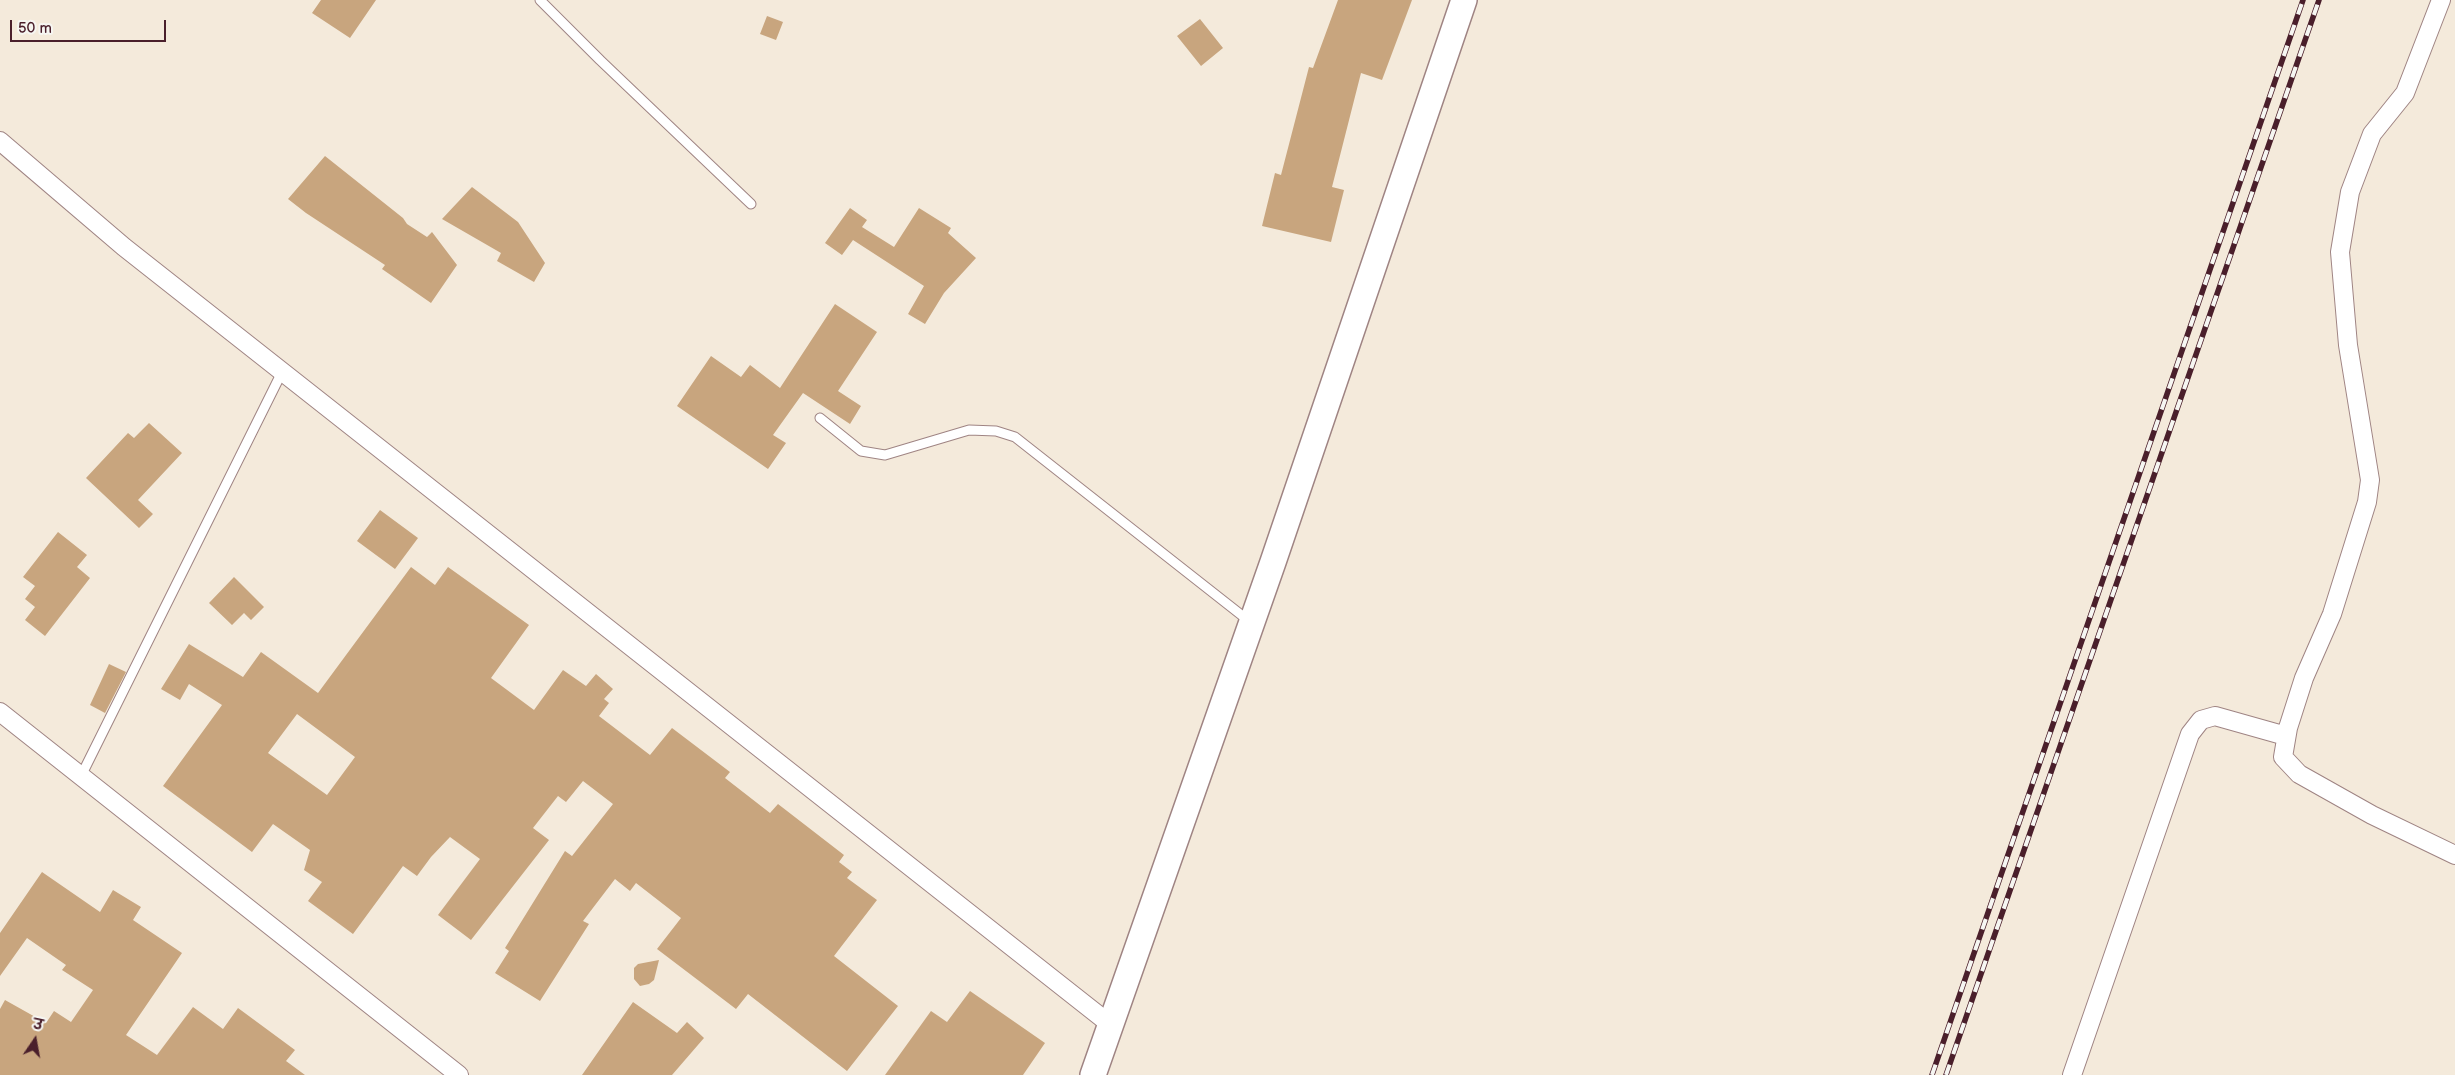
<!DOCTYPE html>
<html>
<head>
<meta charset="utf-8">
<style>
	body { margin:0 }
	#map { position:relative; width:2455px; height:1075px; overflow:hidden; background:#f4eadb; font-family:"Balsamiq Sans","Playpen Sans Deva",sans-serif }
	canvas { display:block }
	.north { position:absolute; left:10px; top:1015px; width:50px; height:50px; -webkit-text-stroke:4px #f6f6f2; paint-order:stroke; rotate:12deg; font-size:14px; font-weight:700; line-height:20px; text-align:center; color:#4a1f2b }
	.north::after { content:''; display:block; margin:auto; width:18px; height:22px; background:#4a1f2b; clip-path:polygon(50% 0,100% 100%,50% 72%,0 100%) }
	.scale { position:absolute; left:10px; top:20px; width:156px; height:22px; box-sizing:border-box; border:2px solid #4a1f2b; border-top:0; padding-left:6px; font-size:15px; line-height:18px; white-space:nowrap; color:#4a1f2b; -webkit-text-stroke:4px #f6f6f2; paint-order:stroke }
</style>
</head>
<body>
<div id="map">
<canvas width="2455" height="1075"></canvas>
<div class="north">उ</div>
<div class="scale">50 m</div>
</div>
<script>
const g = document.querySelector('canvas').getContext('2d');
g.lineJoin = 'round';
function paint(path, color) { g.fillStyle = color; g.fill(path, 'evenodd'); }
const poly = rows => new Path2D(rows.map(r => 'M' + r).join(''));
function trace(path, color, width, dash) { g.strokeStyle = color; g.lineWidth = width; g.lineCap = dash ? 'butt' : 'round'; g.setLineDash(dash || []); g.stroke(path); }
paint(poly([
	[321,0,376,0,350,38,312,13],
	[1338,0,1412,0,1382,80,1361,73,1332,187,1344,190,1331,242,1262,226,1275,173,1281,175,1309,67,1313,68],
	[767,16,783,22,776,40,760,34],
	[1200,19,1223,48,1201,66,1177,36],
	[325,156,403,218,407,224,427,237,432,232,457,265,431,303,382,269,385,265,306,213,288,199],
	[472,187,518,222,545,263,534,282,497,261,501,253,442,219],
	[850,208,867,220,862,227,894,247,919,208,951,228,948,233,976,258,944,293,925,324,908,314,924,286,853,240,842,255,825,243],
	[835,304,877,332,838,391,861,406,850,424,803,393,773,435,786,443,768,469,677,406,711,356,741,377,750,365,780,388],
	[149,423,182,453,138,500,153,514,139,528,86,478,128,433,134,438],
	[380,510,418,538,395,569,357,541],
	[58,532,87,555,77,567,90,578,45,636,25,620,35,607,25,599,35,586,23,577],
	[411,567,435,585,448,567,529,625,491,678,534,710,563,670,586,686,596,674,613,689,604,699,609,703,599,716,650,755,672,728,730,772,725,778,770,813,778,804,844,855,839,862,852,872,847,878,877,900,834,956,898,1006,847,1071,748,994,736,1009,657,949,681,918,636,883,630,891,615,879,583,921,589,924,540,1001,495,973,509,951,505,948,565,851,572,856,613,804,583,781,566,802,558,796,533,828,549,840,471,940,438,915,480,859,450,837,431,857,417,876,403,866,353,934,308,901,322,882,304,870,310,850,273,824,252,852,163,786,222,705,189,684,180,700,161,689,189,644,243,677,261,652,318,693],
	[297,714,355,757,327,795,268,753],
	[234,577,264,607,251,620,244,613,232,625,209,603],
	[109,664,126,672,105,713,90,705],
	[42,872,100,912,113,890,141,907,133,920,182,953,126,1035,157,1055,193,1007,223,1029,238,1008,295,1050,286,1061,305,1075,0,1075,0,1009,5,1000,46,1023,54,1011,71,1022,93,990,62,970,66,965,27,938,0,976,0,933],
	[659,960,654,980,649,984,640,986,634,979,634,968,638,964],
	[970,991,1045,1043,1023,1075,885,1075,931,1011,947,1022],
	[633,1002,677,1033,687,1022,704,1038,672,1075,582,1075]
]), '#c8a57e');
const lane = poly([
	[540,0,600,60,751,204],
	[820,418,861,451,885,455,969,430,996,431,1015,437,1249,621],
	[81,776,282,372]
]);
const street = poly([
	[2441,0,2405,93,2372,134,2350,192,2340,252,2348,345,2370,480,2367,502,2332,614,2304,678,2288,728,2283,757,2299,774,2372,815,2455,855],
	[0,141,124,247,1111,1025],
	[0,712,459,1075],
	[2072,1075,2190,734,2201,720,2215,716,2286,736]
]);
const secondary = poly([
	[1093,1075,1273,562,1464,0]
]);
trace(lane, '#9f8483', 11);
trace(street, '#9f8483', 20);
trace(secondary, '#9f8483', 28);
trace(lane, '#fff', 9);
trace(street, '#fff', 18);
trace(secondary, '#fff', 25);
const rail = poly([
	[1932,1075,2303,0],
	[1946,1075,2319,0]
]);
trace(rail, '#4a1f2b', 5.5);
trace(rail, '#f6f6f2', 4, [11]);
</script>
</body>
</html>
